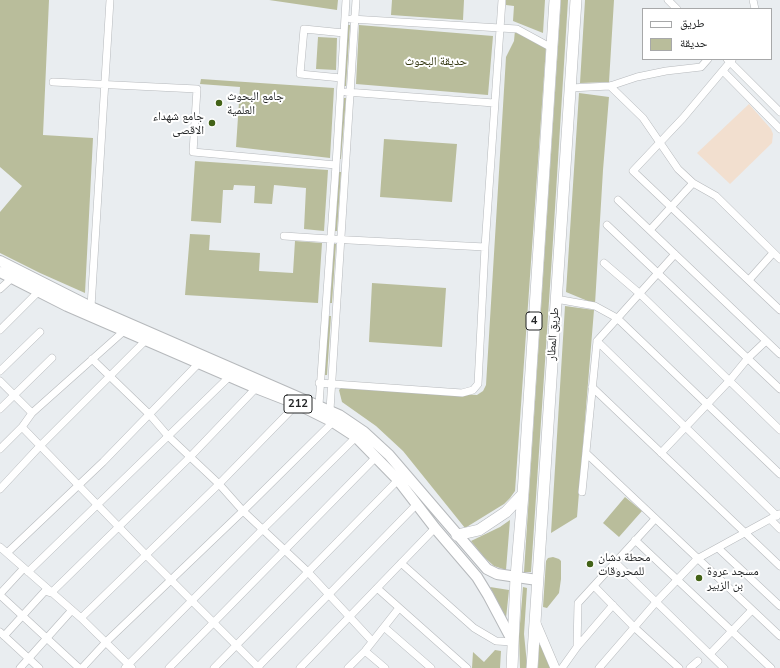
<!DOCTYPE html>
<html>
<head>
<meta charset="utf-8">
<style>
	body { margin:0 }
	#map { position:relative; width:780px; height:668px; overflow:hidden; background:#e9edf0; font-family:Mulish,"Noto Naskh Arabic",sans-serif }
	canvas { display:block }
	.legend { position:absolute; left:642px; top:8px; width:130px; height:52px; box-sizing:border-box; background:#fff; border:1px solid #a7a8a9; margin:0; padding:5px 7px; list-style:none; font-size:12px; color:#242627 }
	.legend li { display:flex; align-items:center; gap:8px; height:20px }
	.legend b { width:20px; border:1px solid #a7a8a9 }
</style>
</head>
<body>
<div id="map">
<canvas width="780" height="668"></canvas>
<ul class="legend">
<li><b style="height:5px;background:#fff"></b>طريق</li>
<li><b style="height:11px;background:#b9bd9b"></b>حديقة</li>
</ul>
</div>
<script>
const g = document.querySelector('canvas').getContext('2d');
g.lineJoin = 'round';
function paint(path, color) { g.fillStyle = color; g.fill(path, 'evenodd'); }
const poly = rows => new Path2D(rows.map(r => 'M' + r).join(''));
function trace(path, color, width, dash) { g.strokeStyle = color; g.lineWidth = width; g.lineCap = dash ? 'butt' : 'round'; g.setLineDash(dash || []); g.stroke(path); }
function drawText(font, color, halo, rows, align = 'center') {
  g.font = font + ' Mulish,"Noto Naskh Arabic",sans-serif'; g.lineWidth = 4; g.setLineDash([]); g.textBaseline = 'middle'; g.strokeStyle = halo; g.fillStyle = color; for (const [text, x, y, turn = 0] of rows) {
    g.save(); g.translate(x, y); g.rotate((+turn || 0) * Math.PI / 180); g.textAlign = isNaN(turn) ? turn : align; if (halo) g.strokeText(text, 0, 0); g.fillText(text, 0, 0); g.restore();
  }
}
paint(poly([
	[749,104,771,129,773,134,772,143,730,184,697,153]
]), '#f2dfcf');
paint(poly([
	[0,0,49,0,43,135,93,138,85,293,40,273,0,253,0,212,22,186,0,167],
	[269,0,338,0,337,10],
	[392,0,464,0,463,20,391,15],
	[506,0,545,0,543,33,513,21,514,6,506,5],
	[561,0,568,0,552,256,531,572,524,572],
	[585,0,614,0,609,82,580,83],
	[348,25,350,25,346,86,344,86],
	[359,25,493,36,488,95,356,84],
	[515,30,546,47,515,491,510,498,504,504,465,528,403,451,376,426,342,402,339,390,343,386,477,395,483,391,486,385,506,57,514,41],
	[318,37,337,38,336,70,316,69],
	[201,79,334,88,330,158,236,147,240,87,200,84],
	[579,93,609,97,603,170,595,304,566,292],
	[344,98,346,98,341,159,339,159],
	[384,139,457,144,452,202,380,197],
	[195,161,328,170,324,231,304,229,306,188,274,185,272,204,254,203,255,186,234,185,233,190,223,190,221,223,191,221],
	[339,172,341,172,337,231,335,231],
	[190,234,210,235,209,250,260,253,259,271,293,273,295,241,322,243,318,303,185,295],
	[334,244,336,244,332,303,330,303],
	[372,283,446,288,442,347,369,342],
	[565,306,594,310,577,517,551,533],
	[329,316,331,316,327,375,324,375],
	[625,497,642,511,619,537,603,523],
	[510,520,506,570,494,566,484,557,471,541,500,527],
	[553,557,559,559,561,561,561,579,559,593,547,608,543,607,546,561,548,558],
	[490,587,509,590,506,618],
	[523,587,527,588,524,634,527,664,527,668,520,668,519,636],
	[539,645,541,645,552,668,538,668],
	[495,650,501,651,500,668,472,668,473,652,484,662]
]), '#b9bd9b');
const minor = poly([
	[668,0,677,9],
	[753,0,755,9],
	[351,19,517,29,552,48],
	[727,59,730,62,683,118,633,171,780,310],
	[732,60,730,62,780,112],
	[723,71,780,129],
	[341,78,300,74,304,29,344,33],
	[53,82,197,89,193,152,336,165],
	[610,86,643,118,678,169,693,183,716,196,780,259],
	[570,88,610,86,637,77,666,71,701,67,708,59],
	[346,92,494,103],
	[618,200,780,354],
	[607,225,780,389],
	[650,230,693,183],
	[284,236,330,239,485,247],
	[604,263,639,293,780,430],
	[749,280,773,253],
	[0,289,12,278],
	[556,299,595,306,617,318,780,474],
	[91,307,110,0],
	[0,330,38,292],
	[597,341,777,516],
	[92,359,150,415,168,436,219,484,243,511,307,571,372,641],
	[0,371,40,332],
	[0,381,32,413],
	[319,383,462,393,473,390,478,384,485,247,502,0],
	[592,387,780,566],
	[319,405,336,165,346,0],
	[0,409,52,358],
	[330,410,356,0],
	[22,427,146,555,259,668],
	[0,449,22,427,32,413,124,331],
	[586,453,780,636],
	[661,453,730,380,748,358,766,341],
	[0,489,40,446,145,341],
	[582,492,597,341,675,254],
	[770,519,780,529],
	[635,540,771,668],
	[0,547,81,618,132,668],
	[718,548,780,606],
	[7,553,103,462,198,364],
	[615,562,724,668],
	[401,563,474,628,496,641,513,642],
	[28,572,229,377],
	[594,586,634,627,679,668],
	[377,588,467,668],
	[0,594,24,568],
	[0,595,79,668],
	[81,618,219,484,297,404],
	[384,627,431,668],
	[0,632,39,668],
	[4,636,45,591,51,593,190,457,256,388],
	[577,647,578,603,655,519],
	[365,651,385,668],
	[710,654,751,611],
	[20,668,72,610],
	[82,668,106,642,243,511,333,422],
	[125,668,263,529,356,437],
	[169,668,376,457],
	[214,668,398,480],
	[257,668,417,504],
	[300,668,435,528],
	[348,668,365,651,399,608],
	[562,668,577,647,613,605],
	[599,668,657,601,697,559,779,514],
	[690,668,698,661]
]);
const secondary = poly([
	[535,621,555,668]
]);
const primary = poly([
	[0,261,91,307,339,415,364,432,389,455,487,569,497,574,537,580],
	[0,272,67,306,256,388,297,404,333,422,356,437,398,480,435,528,477,577,488,595,513,642]
]);
const trunk = poly([
	[457,535,479,530,506,512,523,494],
	[512,668,516,577,523,494,555,0],
	[532,668,576,0]
]);
trace(minor, '#b6b9bc', 8);
trace(secondary, '#b6b9bc', 10);
trace(primary, '#b6b9bc', 12);
trace(trunk, '#b6b9bc', 12);
trace(minor, '#fff', 7);
trace(secondary, '#fff', 9);
trace(primary, '#fff', 10);
trace(trunk, '#fff', 11);
for (const [x, y, r, color] of [
	[219,103,4,"#426217"],
	[212,123,4,"#426217"],
	[590,564,4,"#426217"],
	[699,578,4,"#426217"]
]) { const dot = new Path2D(); dot.arc(x, y, r, 0, 2 * Math.PI); g.fillStyle = color; g.fill(dot); trace(dot, '#fff', 1.5); }
for (const [x, y, w] of [
	[534,321,16],
	[298,404,28]
]) { const box = new Path2D(); box.roundRect(x - w / 2, y - 9, w, 18, 3); g.fillStyle = '#fff'; g.fill(box); trace(box, '#242627', 1); }
drawText('bold 11px', '#242627', null, [
	["4",534,321],
	["212",298,404]
]);
drawText('12px', '#31340d', '#fff', [
	["حديقة البحوث",436,61]
]);
drawText('12px', '#242627', '#fff', [
	["جامع البحوث",227,96],
	["العلمية",227,110],
	["جامع شهداء",204,116,"right"],
	["الاقصى",204,130,"right"],
	["محطة دشان",598,557],
	["للمحروقات",598,571],
	["مسجد عروة",707,571],
	["بن الزبير",707,585]
], 'left');
drawText('12px', '#242627', '#fff', [
	["طريق المطار",553,334,-86]
]);
</script>
</body>
</html>
